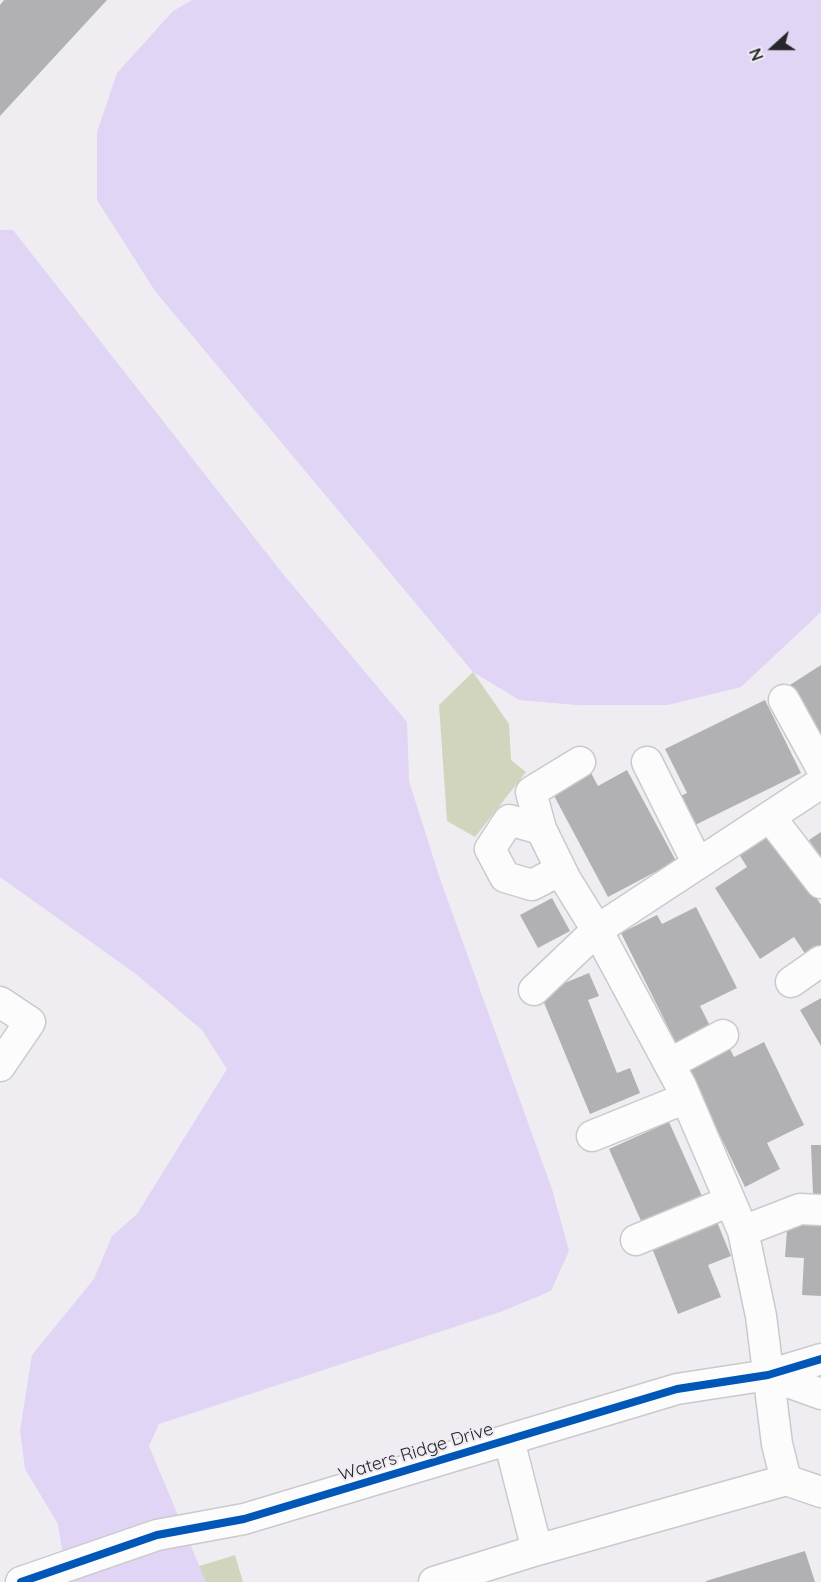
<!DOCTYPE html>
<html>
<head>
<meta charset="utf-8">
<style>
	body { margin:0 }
	#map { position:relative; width:821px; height:1582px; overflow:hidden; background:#efedf1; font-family:Quicksand,sans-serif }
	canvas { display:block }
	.north { position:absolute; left:743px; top:18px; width:60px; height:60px; -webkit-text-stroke:4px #eeecf2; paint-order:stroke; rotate:249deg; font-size:16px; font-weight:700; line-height:24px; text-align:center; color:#272628 }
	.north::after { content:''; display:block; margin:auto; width:21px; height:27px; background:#272628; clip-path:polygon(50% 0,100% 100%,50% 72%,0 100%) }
</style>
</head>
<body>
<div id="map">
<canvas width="821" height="1582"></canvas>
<div class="north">N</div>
</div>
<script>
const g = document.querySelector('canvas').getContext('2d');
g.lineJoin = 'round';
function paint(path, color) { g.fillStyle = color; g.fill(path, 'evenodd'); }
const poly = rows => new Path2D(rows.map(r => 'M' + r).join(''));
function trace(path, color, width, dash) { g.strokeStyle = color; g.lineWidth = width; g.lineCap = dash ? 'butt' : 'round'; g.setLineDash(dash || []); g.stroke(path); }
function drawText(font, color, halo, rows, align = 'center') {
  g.font = font + ' Quicksand,sans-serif'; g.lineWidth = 4.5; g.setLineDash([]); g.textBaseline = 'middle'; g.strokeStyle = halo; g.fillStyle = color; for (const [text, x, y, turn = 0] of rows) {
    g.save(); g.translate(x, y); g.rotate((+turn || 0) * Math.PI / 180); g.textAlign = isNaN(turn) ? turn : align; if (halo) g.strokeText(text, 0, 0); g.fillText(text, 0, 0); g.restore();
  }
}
paint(poly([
	[473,672,509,724,511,760,526,772,475,837,447,821,439,705],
	[235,1555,243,1582,148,1582]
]), '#d1d5be');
paint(poly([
	[192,0,821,0,821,612,741,687,668,705,577,705,519,700,473,672,155,291,97,200,97,132,117,73,173,11],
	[0,230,13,230,283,574,407,722,409,781,440,879,552,1189,569,1251,551,1291,503,1311,159,1424,149,1446,206,1582,67,1582,58,1524,25,1469,20,1430,32,1355,94,1279,112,1236,137,1214,227,1069,202,1030,136,974,0,877]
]), '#e0d5f4');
paint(poly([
	[4,0,107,0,0,116,0,5],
	[821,665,821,755,779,692],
	[765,700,801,773,689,828,674,799,687,793,665,749],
	[627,770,676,861,608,897,552,792,590,771,598,786],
	[772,828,821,905,821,945,806,955,794,937,760,959,715,888,747,867,737,851],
	[821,832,821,857,809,840],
	[552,898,570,931,538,948,520,915],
	[696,907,737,988,700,1006,710,1026,676,1043,621,933,657,915,662,924],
	[589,973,599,996,588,1000,617,1073,630,1068,640,1093,590,1114,540,993],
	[821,998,821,1046,800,1010],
	[764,1042,804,1125,767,1143,780,1169,745,1187,686,1066,728,1045,734,1057],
	[669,1122,702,1196,642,1223,609,1149],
	[811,1145,821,1145,821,1194,813,1194],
	[715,1217,731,1256,708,1265,721,1297,678,1314,650,1243],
	[788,1217,821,1219,821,1296,802,1295,804,1258,785,1257],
	[805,1551,815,1582,706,1582,706,1581]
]), '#b1b0b3');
const minor = poly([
	[784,700,821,767],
	[580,762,531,792,541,829,566,880,597,930,681,1086,743,1231],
	[647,762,698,864],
	[770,817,821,883],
	[541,829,509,820,490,849,505,877,532,885,561,870],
	[791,982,821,961],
	[534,990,597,930,821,783],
	[0,1002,30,1022,0,1066],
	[669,1064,723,1035],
	[592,1136,686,1098],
	[821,1210,800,1209,743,1231,761,1316,777,1444,786,1480,821,1492],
	[636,1240,730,1201],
	[768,1375,821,1394],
	[509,1440,537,1550],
	[21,1582,157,1535,244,1519,677,1389,768,1375,821,1359],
	[434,1582,537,1550,786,1480]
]);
trace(minor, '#cac9cc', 33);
trace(minor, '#fdfcfd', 30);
trace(poly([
	[21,1582,157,1535,244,1519,677,1389,768,1375,821,1359]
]), '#0057b8', 8);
drawText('18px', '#272628', '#eeecf2', [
	["Waters Ridge Drive",416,1452,-17]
]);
</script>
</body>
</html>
